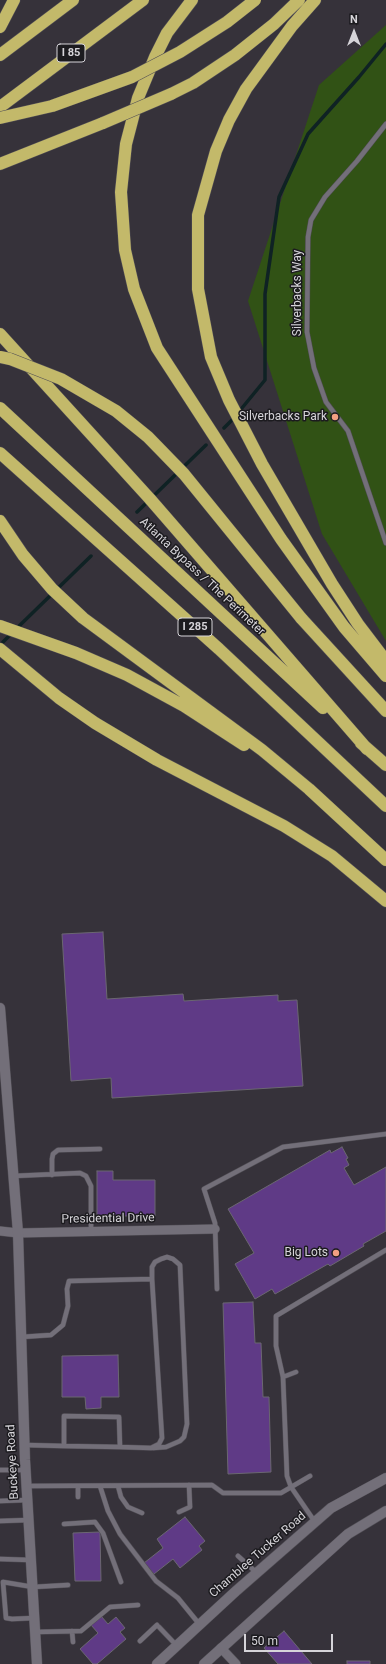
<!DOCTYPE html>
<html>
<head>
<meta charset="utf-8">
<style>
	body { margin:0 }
	#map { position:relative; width:386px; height:1664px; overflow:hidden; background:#36323a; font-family:Roboto,sans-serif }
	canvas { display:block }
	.north { position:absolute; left:334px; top:12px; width:40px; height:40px; -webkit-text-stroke:3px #1c1b1f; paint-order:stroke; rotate:0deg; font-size:11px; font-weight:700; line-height:16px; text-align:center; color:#d6d4d9 }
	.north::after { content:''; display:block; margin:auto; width:14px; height:18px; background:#d6d4d9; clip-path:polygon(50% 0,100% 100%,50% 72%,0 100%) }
	.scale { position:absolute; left:244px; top:1634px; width:89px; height:18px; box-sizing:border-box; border:2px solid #d6d4d9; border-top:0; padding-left:5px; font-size:12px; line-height:14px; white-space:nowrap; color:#d6d4d9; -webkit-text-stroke:3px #1c1b1f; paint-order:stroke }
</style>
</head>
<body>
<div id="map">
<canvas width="386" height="1664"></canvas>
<div class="north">N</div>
<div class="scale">50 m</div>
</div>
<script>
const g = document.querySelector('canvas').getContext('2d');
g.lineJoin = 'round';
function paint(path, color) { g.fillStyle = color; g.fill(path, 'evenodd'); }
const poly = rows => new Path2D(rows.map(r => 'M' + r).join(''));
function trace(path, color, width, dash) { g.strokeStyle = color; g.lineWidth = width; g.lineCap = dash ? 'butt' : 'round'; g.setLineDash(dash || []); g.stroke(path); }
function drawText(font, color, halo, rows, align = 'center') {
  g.font = font + ' Roboto,sans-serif'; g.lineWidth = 3; g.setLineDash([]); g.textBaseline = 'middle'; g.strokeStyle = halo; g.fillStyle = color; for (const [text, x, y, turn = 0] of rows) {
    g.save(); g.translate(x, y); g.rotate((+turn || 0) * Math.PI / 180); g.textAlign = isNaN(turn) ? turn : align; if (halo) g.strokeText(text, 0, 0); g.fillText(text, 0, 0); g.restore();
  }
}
paint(poly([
	[386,25,386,641,322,534,248,301,319,85]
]), '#315215');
trace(poly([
	[242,408,265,380,265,294,279,197,308,134,359,77,386,44],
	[224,428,235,417],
	[137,512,206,445],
	[16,629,91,556],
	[3,642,12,633]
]), '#0f2224', 3.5);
const building = poly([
	[103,932,107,999,183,994,184,1001,278,995,278,1001,297,1000,303,1086,112,1098,111,1078,71,1081,62,934,103,932],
	[342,1147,348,1158,346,1159,349,1165,344,1168,354,1185,386,1167,386,1231,363,1244,364,1246,330,1266,328,1264,275,1294,272,1289,255,1299,235,1264,254,1253,228,1209,330,1150,331,1153,342,1147],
	[97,1171,113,1171,113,1180,155,1180,155,1216,97,1216,97,1171],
	[253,1302,255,1343,261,1343,263,1397,269,1397,271,1472,228,1474,223,1303,253,1302],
	[118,1355,119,1397,101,1397,101,1408,86,1409,85,1397,62,1397,62,1356,118,1355],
	[185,1517,205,1541,199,1546,202,1550,180,1568,173,1559,154,1574,144,1563,163,1548,157,1539,185,1517],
	[100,1532,101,1581,75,1581,73,1533,100,1532],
	[101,1616,108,1624,116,1617,125,1628,120,1632,126,1639,97,1664,93,1664,80,1649,98,1633,91,1625,101,1616],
	[284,1631,312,1664,278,1664,264,1648,284,1631],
	[347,1661,370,1661,370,1664,347,1664,347,1661]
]);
paint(building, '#5f3a86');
trace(building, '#6b6771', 1);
const service = poly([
	[386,124,357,161,325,197,311,220,308,237,307,332,314,368,326,402,348,431,386,543],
	[52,1175,52,1159,53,1154,58,1150,100,1149],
	[13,1176,80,1173,86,1176,91,1186,91,1231],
	[152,1279,152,1267,155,1262,161,1259,167,1257,173,1259,180,1265,187,1424,184,1437,180,1441,166,1447,153,1448],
	[217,1289,215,1223,204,1189,283,1147,386,1134],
	[21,1337,51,1335,63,1325,68,1306,67,1289,69,1281,152,1279,162,1438,159,1444,151,1448,120,1447],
	[283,1377,296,1372],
	[25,1445,64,1446,120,1447,119,1417,64,1416,64,1446],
	[0,1470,26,1470],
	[27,1486,212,1485,223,1493,281,1493,310,1476],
	[78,1486,78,1497],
	[100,1486,108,1511,120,1534,156,1581,178,1598,200,1625],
	[118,1486,121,1497,128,1507,142,1513],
	[0,1501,27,1500],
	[179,1512,190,1507,189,1485],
	[0,1521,29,1520],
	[315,1522,291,1487,287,1476,283,1377,276,1346,276,1316,386,1250],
	[64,1524,95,1522,103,1533,121,1582],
	[238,1556,257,1573],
	[0,1559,30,1560],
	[34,1618,12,1619,6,1618,3,1582,33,1587,68,1585],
	[159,1627,177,1646],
	[72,1631,73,1642],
	[35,1632,81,1631,110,1607,138,1605],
	[140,1641,157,1625]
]);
const minor = poly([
	[0,1231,18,1233,215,1229],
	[221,1648,236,1664]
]);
const tertiary = poly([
	[0,1008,18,1233,25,1460,37,1664]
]);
const secondary = poly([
	[157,1664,236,1591,331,1508,386,1478],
	[204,1664,348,1534,386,1511]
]);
const motorway = poly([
	[192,0,167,33,155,57,138,98,126,144,121,192,125,250,134,289,157,348,281,539,344,627,386,676],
	[315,0,292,26,246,89,229,120,216,151,198,215,198,289,211,357,229,400,262,464,332,584,358,624,386,661],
	[0,27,14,0],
	[0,55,73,0],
	[171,94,193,83,235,55,274,24,299,0],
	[0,107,143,0],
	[0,164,103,123],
	[0,334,150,499,367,749],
	[0,408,323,708],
	[0,453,219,649,386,806],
	[0,521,23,555,52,589,83,618,262,750,309,789,386,860],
	[301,618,386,711],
	[0,626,76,653,127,675,184,706,244,745],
	[0,649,59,698,95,723,157,760,284,826,332,856,386,901],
	[361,743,386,765]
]);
trace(service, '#514e55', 5.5);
trace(minor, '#514e55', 10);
trace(tertiary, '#514e55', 11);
trace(secondary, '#514e55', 11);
trace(motorway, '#514e55', 13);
trace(service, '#736f79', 4.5);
trace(minor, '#736f79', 9);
trace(tertiary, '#736f79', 10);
trace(secondary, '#736f79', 10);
trace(motorway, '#c3b96a', 12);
const motorwayBridge = poly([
	[0,118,52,106,132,77,180,52,227,22,255,0],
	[103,123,171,94],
	[0,357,10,359,61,379,116,411,148,437,184,474,301,618]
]);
trace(motorwayBridge, '#514e55', 13, []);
trace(motorwayBridge, '#c3b96a', 12);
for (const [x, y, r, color] of [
	[335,417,4,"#f39f82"],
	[336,1253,4,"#f39f82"]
]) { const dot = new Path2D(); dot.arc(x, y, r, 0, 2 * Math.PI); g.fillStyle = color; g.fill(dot); trace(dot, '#1c1b1f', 1.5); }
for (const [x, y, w] of [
	[71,53,28],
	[195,627,34]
]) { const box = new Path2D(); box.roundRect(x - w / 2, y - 9, w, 18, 3); g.fillStyle = '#1c1b1f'; g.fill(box); trace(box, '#d6d4d9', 1); }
drawText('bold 11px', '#d6d4d9', null, [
	["I 85",71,53],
	["I 285",195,627]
]);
drawText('12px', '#d6d4d9', '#1c1b1f', [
	["Silverbacks Way",298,293,-90],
	["Atlanta Bypass / The Perimeter",202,577,43],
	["Presidential Drive",108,1219,-1],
	["Buckeye Road",13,1462,-93],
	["Chamblee Tucker Road",258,1555,-41]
]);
drawText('12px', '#d6d4d9', '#1c1b1f', [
	["Silverbacks Park",327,417],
	["Big Lots",328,1253]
], 'right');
</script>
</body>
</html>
